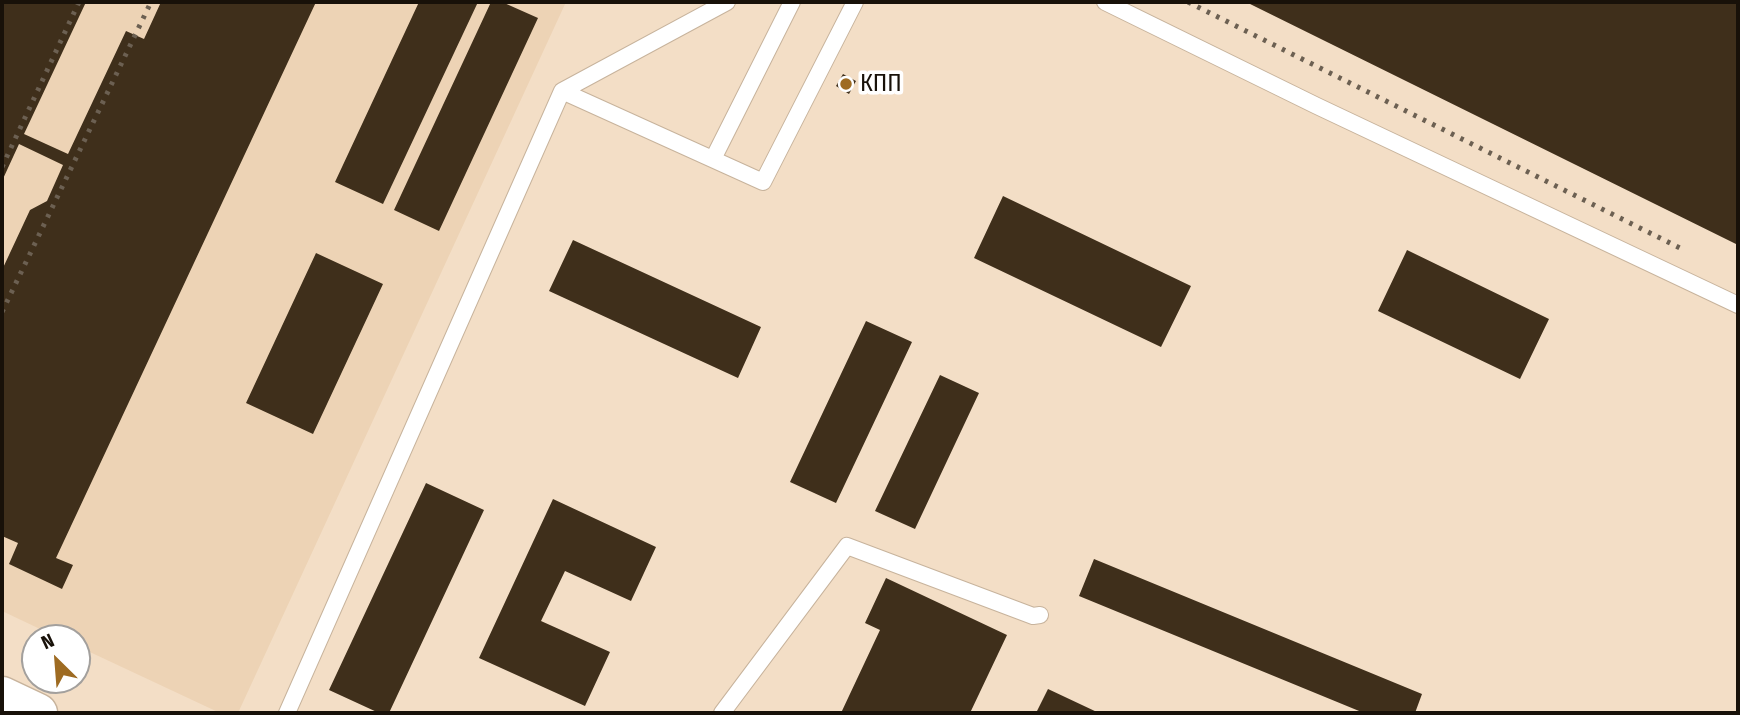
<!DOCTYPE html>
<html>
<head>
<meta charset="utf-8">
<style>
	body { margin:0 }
	#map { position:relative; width:1740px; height:715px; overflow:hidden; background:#f3dec6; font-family:"Fira Sans Condensed",sans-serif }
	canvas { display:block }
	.frame { position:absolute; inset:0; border:4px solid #181109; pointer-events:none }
	.north { position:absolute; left:21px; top:624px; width:70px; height:70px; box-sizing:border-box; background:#fff; border:2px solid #a3a09d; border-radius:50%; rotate:335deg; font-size:19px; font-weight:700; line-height:28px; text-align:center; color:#181109 }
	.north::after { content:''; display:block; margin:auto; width:24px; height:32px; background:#9e6b22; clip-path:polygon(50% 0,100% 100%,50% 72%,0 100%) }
</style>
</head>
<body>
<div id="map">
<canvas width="1740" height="715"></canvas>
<div class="frame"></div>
<div class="north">N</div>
</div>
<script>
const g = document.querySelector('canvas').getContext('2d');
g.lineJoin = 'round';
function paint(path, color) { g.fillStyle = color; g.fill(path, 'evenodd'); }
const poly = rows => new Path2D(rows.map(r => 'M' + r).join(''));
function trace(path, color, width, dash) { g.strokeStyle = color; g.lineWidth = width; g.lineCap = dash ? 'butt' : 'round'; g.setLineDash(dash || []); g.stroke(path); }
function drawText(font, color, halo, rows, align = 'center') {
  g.font = font + ' "Fira Sans Condensed",sans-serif'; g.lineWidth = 7; g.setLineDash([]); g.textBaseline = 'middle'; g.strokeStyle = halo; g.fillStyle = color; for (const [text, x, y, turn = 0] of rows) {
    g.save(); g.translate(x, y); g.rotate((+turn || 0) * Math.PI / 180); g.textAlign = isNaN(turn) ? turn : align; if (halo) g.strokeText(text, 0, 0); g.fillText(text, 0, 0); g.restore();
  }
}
paint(poly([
	[2,2,566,2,238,713,220,713,77,646,77,638,59,638,2,611]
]), '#edd3b5');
paint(poly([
	[2,2,86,2,24,134,68,154,126,31,144,39,161,2,316,2,56,558,73,565,62,589,9,564,18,543,2,536,2,270,30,210,47,201,63,165,19,144,2,181],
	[419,2,478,2,383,204,335,182],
	[491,2,502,2,538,18,439,231,394,210],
	[1246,2,1738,2,1738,245],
	[843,74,856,81,849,94,836,86],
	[1003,196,1191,286,1161,347,974,258],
	[573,240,761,327,738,378,549,291],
	[1407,250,1549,319,1520,379,1378,311],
	[316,253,383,284,313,434,246,403],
	[866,321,912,342,836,503,790,482],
	[940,375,979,393,915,529,875,511],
	[426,483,484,510,389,713,379,713,329,690],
	[553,499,656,547,631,601,565,571,541,621,610,652,585,706,479,658],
	[1094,559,1422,694,1415,713,1364,713,1079,596],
	[886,578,1007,635,970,713,841,713,880,630,865,623],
	[1048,689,1099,713,1036,713]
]), '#3f2f1b');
const lane = poly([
	[1105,2,1317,106,1738,305],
	[562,91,727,2],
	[713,159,792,2],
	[287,713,562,91,763,182,855,2],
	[722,713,847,546,1033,616,1040,615]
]);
const secondary = poly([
	[2,696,38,713]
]);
trace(lane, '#c7b39c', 18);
trace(secondary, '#c7b39c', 41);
trace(lane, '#fff', 16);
trace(secondary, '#fff', 38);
trace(poly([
	[1188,2,1680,248],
	[2,167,79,2],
	[2,312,151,2]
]), '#6c6052', 5, [3.5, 7]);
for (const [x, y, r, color] of [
	[846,84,7,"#9e6b22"]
]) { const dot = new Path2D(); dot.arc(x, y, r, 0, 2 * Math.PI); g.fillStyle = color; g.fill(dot); trace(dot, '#fff', 2.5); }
drawText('24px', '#181109', '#fff', [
	["КПП",860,84]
], 'left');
</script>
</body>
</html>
